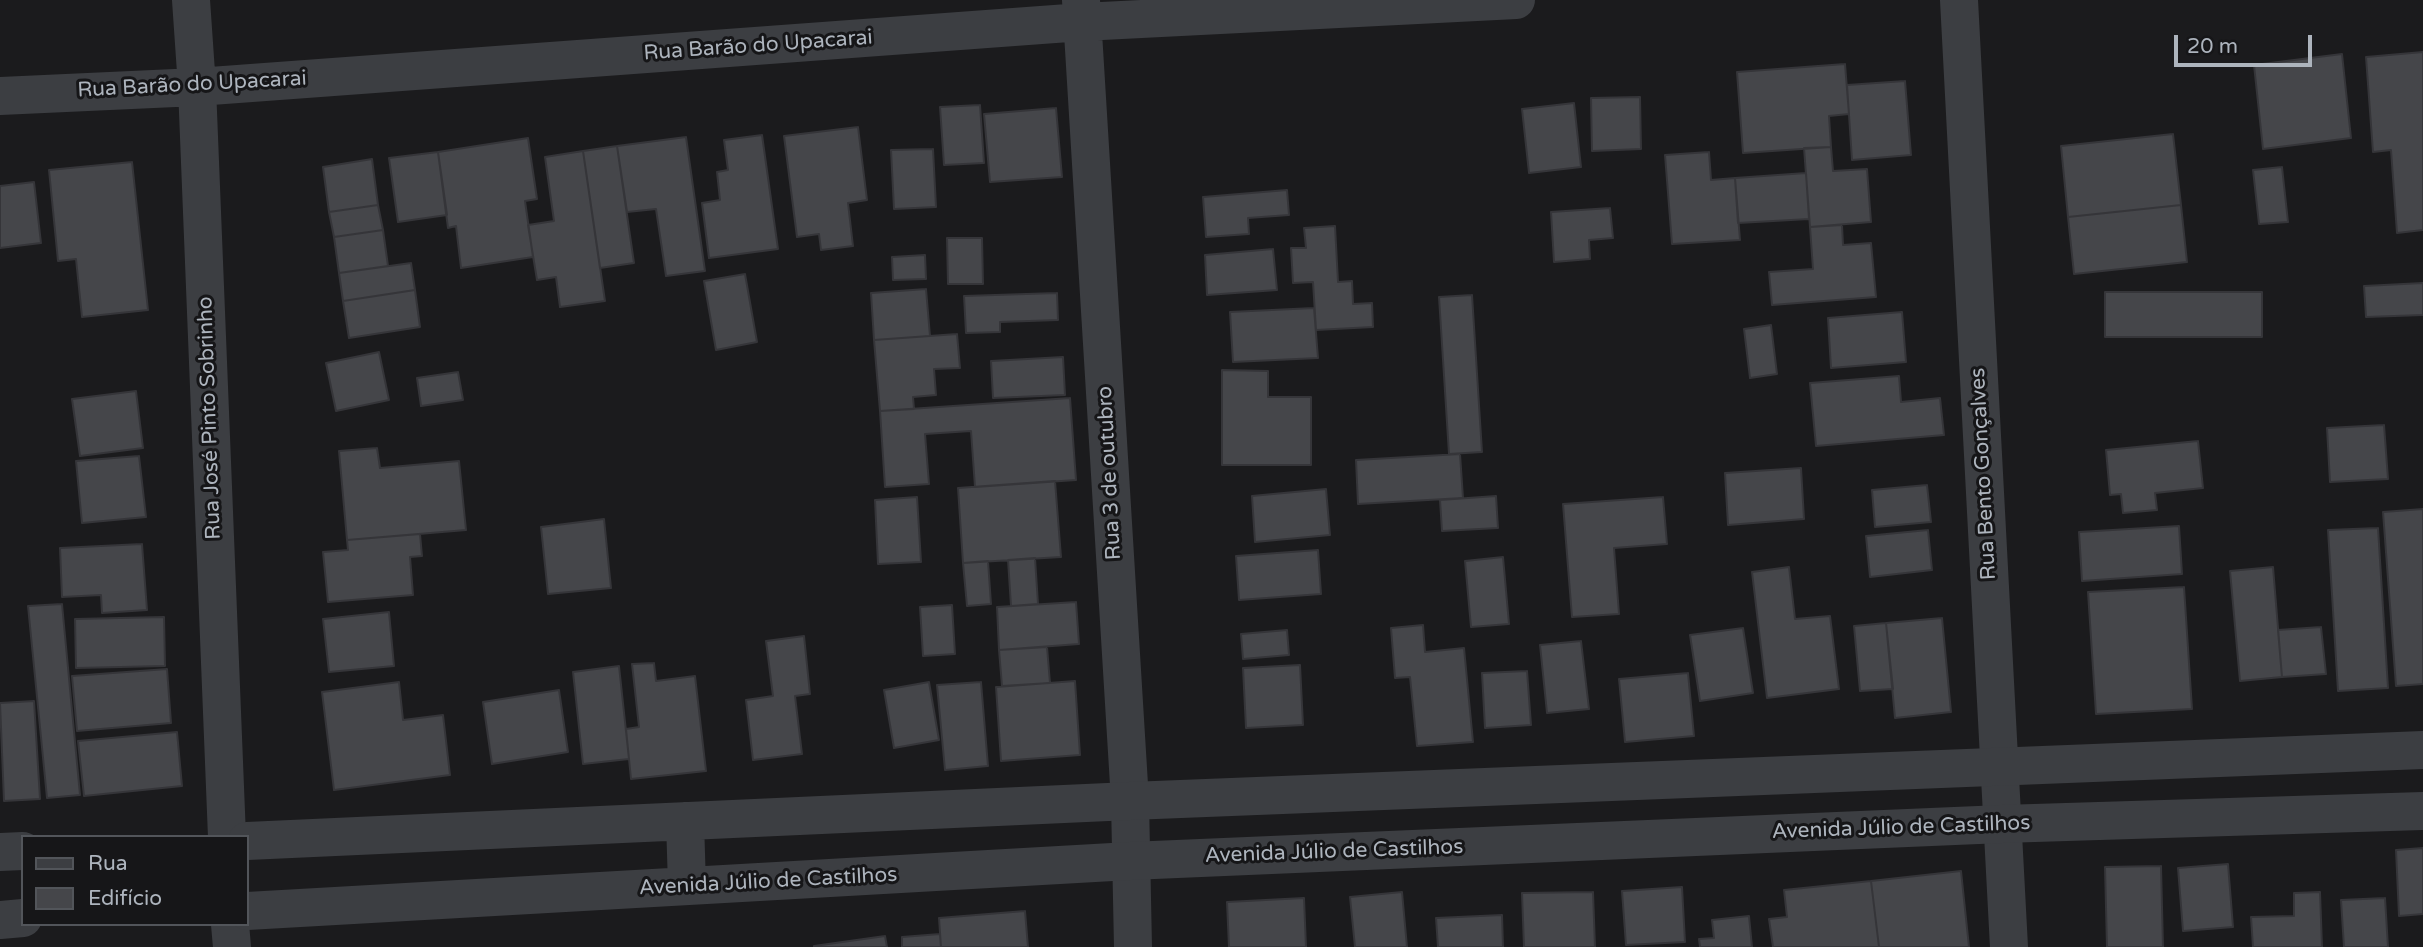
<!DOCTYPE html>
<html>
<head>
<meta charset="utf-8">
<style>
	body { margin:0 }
	#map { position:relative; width:2423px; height:947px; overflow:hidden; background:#1b1b1d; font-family:"Varela Round",sans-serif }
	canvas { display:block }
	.legend { position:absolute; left:21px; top:835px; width:228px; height:91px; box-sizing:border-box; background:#161618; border:2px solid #52555a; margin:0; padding:9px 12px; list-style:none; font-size:21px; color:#adb4bd }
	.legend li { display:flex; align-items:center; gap:14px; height:35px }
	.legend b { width:35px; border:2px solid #52555a }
	.scale { position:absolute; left:2174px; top:35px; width:138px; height:32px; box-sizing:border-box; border:4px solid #adb4bd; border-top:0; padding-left:9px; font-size:21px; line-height:24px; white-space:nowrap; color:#adb4bd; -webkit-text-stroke:5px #161618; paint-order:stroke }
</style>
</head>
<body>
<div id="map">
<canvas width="2423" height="947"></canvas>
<ul class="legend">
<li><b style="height:9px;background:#3c3e42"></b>Rua</li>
<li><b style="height:19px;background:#45464a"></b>Edifício</li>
</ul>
<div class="scale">20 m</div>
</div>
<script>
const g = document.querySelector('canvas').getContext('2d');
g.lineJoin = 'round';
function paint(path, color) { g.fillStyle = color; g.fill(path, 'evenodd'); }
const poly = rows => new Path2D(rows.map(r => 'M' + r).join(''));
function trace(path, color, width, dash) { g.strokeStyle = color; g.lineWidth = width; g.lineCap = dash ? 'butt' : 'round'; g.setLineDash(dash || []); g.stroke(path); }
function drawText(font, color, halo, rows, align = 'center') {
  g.font = font + ' "Varela Round",sans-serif'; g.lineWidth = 6; g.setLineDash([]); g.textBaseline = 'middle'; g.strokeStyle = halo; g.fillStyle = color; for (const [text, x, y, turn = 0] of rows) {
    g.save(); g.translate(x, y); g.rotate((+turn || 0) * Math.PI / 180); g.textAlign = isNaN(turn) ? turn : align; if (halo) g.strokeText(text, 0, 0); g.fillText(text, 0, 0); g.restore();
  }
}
const building = poly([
	[2423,52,2423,230,2397,233,2391,150,2373,152,2366,57,2423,52],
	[2342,54,2351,138,2263,149,2254,65,2342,54],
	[1845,64,1849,114,1829,116,1831,147,1743,153,1737,72,1845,64],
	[1905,81,1911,155,1852,160,1847,85,1905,81],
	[1640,97,1641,149,1592,151,1591,98,1640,97],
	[1574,103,1581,167,1529,173,1522,109,1574,103],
	[980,105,984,163,944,165,940,107,980,105],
	[1056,108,1062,177,990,182,984,114,1056,108],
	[858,127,867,200,848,203,853,246,821,250,819,234,797,237,784,136,858,127],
	[2173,134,2181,205,2068,217,2061,146,2173,134],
	[762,135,778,249,709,258,702,203,720,200,717,172,728,170,724,140,762,135],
	[686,137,705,271,666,276,656,209,627,212,617,146,686,137],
	[528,138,537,199,525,201,533,257,461,268,456,226,448,228,438,152,528,138],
	[617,146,634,263,600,268,583,151,617,146],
	[1831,147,1833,171,1867,169,1871,222,1810,227,1804,148,1831,147],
	[933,149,936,207,894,209,891,150,933,149],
	[583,151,605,301,560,307,556,277,537,280,528,225,554,221,545,157,583,151],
	[438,152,447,215,398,222,389,158,438,152],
	[1709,152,1711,180,1735,178,1740,240,1672,244,1665,155,1709,152],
	[372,159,378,205,329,212,323,167,372,159],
	[132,162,148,310,82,317,76,259,58,261,49,170,132,162],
	[2282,167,2288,222,2259,224,2253,170,2282,167],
	[1806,173,1809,219,1738,223,1735,178,1806,173],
	[34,182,41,243,0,248,0,186,34,182],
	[1287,190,1289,215,1248,218,1249,234,1206,237,1203,197,1287,190],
	[378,205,383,230,334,237,329,212,378,205],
	[2181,205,2187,262,2074,274,2068,217,2181,205],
	[1610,208,1613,238,1589,240,1590,259,1554,262,1551,212,1610,208],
	[1842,225,1843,245,1871,243,1876,297,1772,305,1769,272,1813,269,1810,227,1842,225],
	[1335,226,1338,282,1352,281,1353,304,1372,303,1373,327,1316,330,1313,282,1293,283,1291,248,1306,248,1304,228,1335,226],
	[383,230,388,266,339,273,334,237,383,230],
	[947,238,982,238,983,284,948,284,947,238],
	[1273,249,1277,290,1207,295,1205,255,1273,249],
	[925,255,926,279,893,280,892,257,925,255],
	[411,263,415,290,343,301,339,273,411,263],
	[745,274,757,342,716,350,704,281,745,274],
	[2423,283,2423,315,2366,317,2364,286,2423,283],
	[926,289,930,336,874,340,871,293,926,289],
	[415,290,420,327,349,338,343,301,415,290],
	[2105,292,2262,292,2262,337,2105,337,2105,292],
	[1057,293,1058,320,1000,322,1000,332,966,333,964,296,1057,293],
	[1472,295,1482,452,1449,454,1439,297,1472,295],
	[1314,308,1318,358,1233,362,1230,312,1314,308],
	[1902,312,1906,362,1831,368,1828,318,1902,312],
	[1771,325,1777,374,1750,378,1744,329,1771,325],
	[957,334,960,368,934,369,936,395,913,397,914,409,880,411,874,340,957,334],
	[379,352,389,400,336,411,326,363,379,352],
	[1063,357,1065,395,993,398,991,361,1063,357],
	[1222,370,1268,371,1268,397,1311,397,1311,465,1222,465,1222,370],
	[458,372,463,400,421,406,417,378,458,372],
	[1899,376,1901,402,1940,398,1944,435,1816,446,1810,383,1899,376],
	[136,391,143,448,80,456,72,399,136,391],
	[1070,398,1076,480,975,487,971,431,925,434,929,484,885,487,880,411,1070,398],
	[2384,425,2388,479,2330,482,2327,428,2384,425],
	[2198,441,2203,488,2155,493,2157,510,2123,513,2121,494,2110,495,2106,450,2198,441],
	[377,448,380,468,459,461,466,530,347,540,339,451,377,448],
	[1460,454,1463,498,1358,504,1356,460,1460,454],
	[139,456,146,517,82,523,76,461,139,456],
	[1801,468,1804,519,1728,525,1725,473,1801,468],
	[1055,481,1061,557,963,563,958,488,1055,481],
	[1927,485,1931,522,1875,527,1872,490,1927,485],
	[1326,489,1330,535,1255,542,1252,496,1326,489],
	[1496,496,1498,528,1442,531,1440,500,1496,496],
	[917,497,921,562,878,564,875,500,917,497],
	[1663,497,1667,544,1614,548,1619,614,1572,617,1563,504,1663,497],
	[2423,509,2423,684,2396,686,2383,512,2423,509],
	[604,519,611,588,548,594,541,527,604,519],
	[2179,526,2182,574,2082,581,2079,532,2179,526],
	[2378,528,2388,688,2338,691,2328,530,2378,528],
	[1928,530,1932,570,1870,577,1866,536,1928,530],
	[420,534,422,556,410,557,413,595,328,602,323,552,348,550,347,540,420,534],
	[142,544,147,610,102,613,101,595,62,597,60,548,142,544],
	[1318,550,1321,594,1239,600,1236,556,1318,550],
	[1503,557,1509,624,1471,627,1465,561,1503,557],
	[1035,558,1038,604,1011,606,1008,560,1035,558],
	[988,561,991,604,967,606,963,563,988,561],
	[1789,567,1795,619,1830,616,1839,689,1767,698,1752,572,1789,567],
	[2273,567,2282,677,2240,681,2230,571,2273,567],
	[2184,587,2192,709,2096,714,2088,592,2184,587],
	[1076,602,1079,644,999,650,997,607,1076,602],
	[62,604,80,795,47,798,28,606,62,604],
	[952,605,955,654,923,656,920,607,952,605],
	[389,612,394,666,329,672,323,619,389,612],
	[164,617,165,666,76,668,75,619,164,617],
	[1942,618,1951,712,1895,718,1886,623,1942,618],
	[1886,623,1893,689,1860,691,1854,626,1886,623],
	[1423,625,1425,652,1464,648,1473,742,1417,746,1410,677,1395,678,1391,628,1423,625],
	[2321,627,2326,674,2282,677,2278,630,2321,627],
	[1743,628,1753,693,1700,701,1690,635,1743,628],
	[1287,630,1289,655,1243,659,1241,634,1287,630],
	[804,636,810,694,795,696,802,754,753,760,746,700,773,696,766,641,804,636],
	[1581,641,1589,709,1547,713,1540,645,1581,641],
	[1047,647,1050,683,1002,686,999,650,1047,647],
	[654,663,656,681,695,676,706,771,631,779,626,729,639,727,632,664,654,663],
	[1300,665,1303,725,1246,728,1243,668,1300,665],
	[619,666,629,759,583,764,573,672,619,666],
	[167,669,171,723,77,731,72,676,167,669],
	[1527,671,1531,725,1485,728,1482,673,1527,671],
	[1688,673,1694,736,1625,742,1619,679,1688,673],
	[1075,681,1080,755,1001,761,996,687,1075,681],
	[399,682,403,720,443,715,450,775,334,790,322,692,399,682],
	[929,682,939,740,894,748,884,690,929,682],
	[981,682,988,766,945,770,937,685,981,682],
	[559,690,568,752,492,764,483,702,559,690],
	[34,701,40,799,4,801,0,703,34,701],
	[177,732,182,786,84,796,78,741,177,732],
	[2423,848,2423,914,2399,916,2396,850,2423,848],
	[2228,864,2233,927,2183,931,2178,868,2228,864],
	[2161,866,2163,947,2107,947,2105,867,2161,866],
	[1961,871,1969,947,1879,947,1871,881,1961,871],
	[1871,881,1879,947,1773,947,1769,919,1787,917,1784,890,1871,881],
	[1682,887,1685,942,1626,945,1622,891,1682,887],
	[1402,892,1407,947,1355,947,1350,897,1402,892],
	[1593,892,1595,947,1524,947,1522,893,1593,892],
	[2320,892,2322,947,2253,947,2251,917,2294,916,2294,893,2320,892],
	[1304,898,1306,947,1229,947,1227,902,1304,898],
	[2385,898,2388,947,2344,947,2341,900,2385,898],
	[1025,911,1028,947,941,947,939,918,1025,911],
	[1502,915,1503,947,1438,947,1436,918,1502,915],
	[1749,916,1752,947,1700,947,1699,939,1714,938,1712,920,1749,916],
	[940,934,941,947,902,947,902,937,940,934],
	[885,936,887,947,814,947,814,946,885,936]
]);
paint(building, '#45464a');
trace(building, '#353539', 2);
trace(poly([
	[191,0,197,87,227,837],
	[1081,0,1130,801,1133,947],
	[1959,0,2009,947],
	[0,96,197,87,1082,22,1516,0],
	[230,924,232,947]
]), '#3c3e42', 38);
trace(poly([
	[685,821,687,886],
	[247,841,1130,801,2423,750],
	[0,852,23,851],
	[247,911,1130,861,2002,824,2423,811],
	[0,920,23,918]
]), '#3c3e42', 38);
drawText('21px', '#adb4bd', '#161618', [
	["Rua Barão do Upacarai",758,46,-4],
	["Rua Barão do Upacarai",192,85,-3],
	["Rua José Pinto Sobrinho",210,418,-92],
	["Rua 3 de outubro",1110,473,-93],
	["Rua Bento Gonçalves",1984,474,-93],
	["Avenida Júlio de Castilhos",1901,828,-2],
	["Avenida Júlio de Castilhos",1334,852,-2],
	["Avenida Júlio de Castilhos",768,882,-3]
]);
</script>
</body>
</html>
